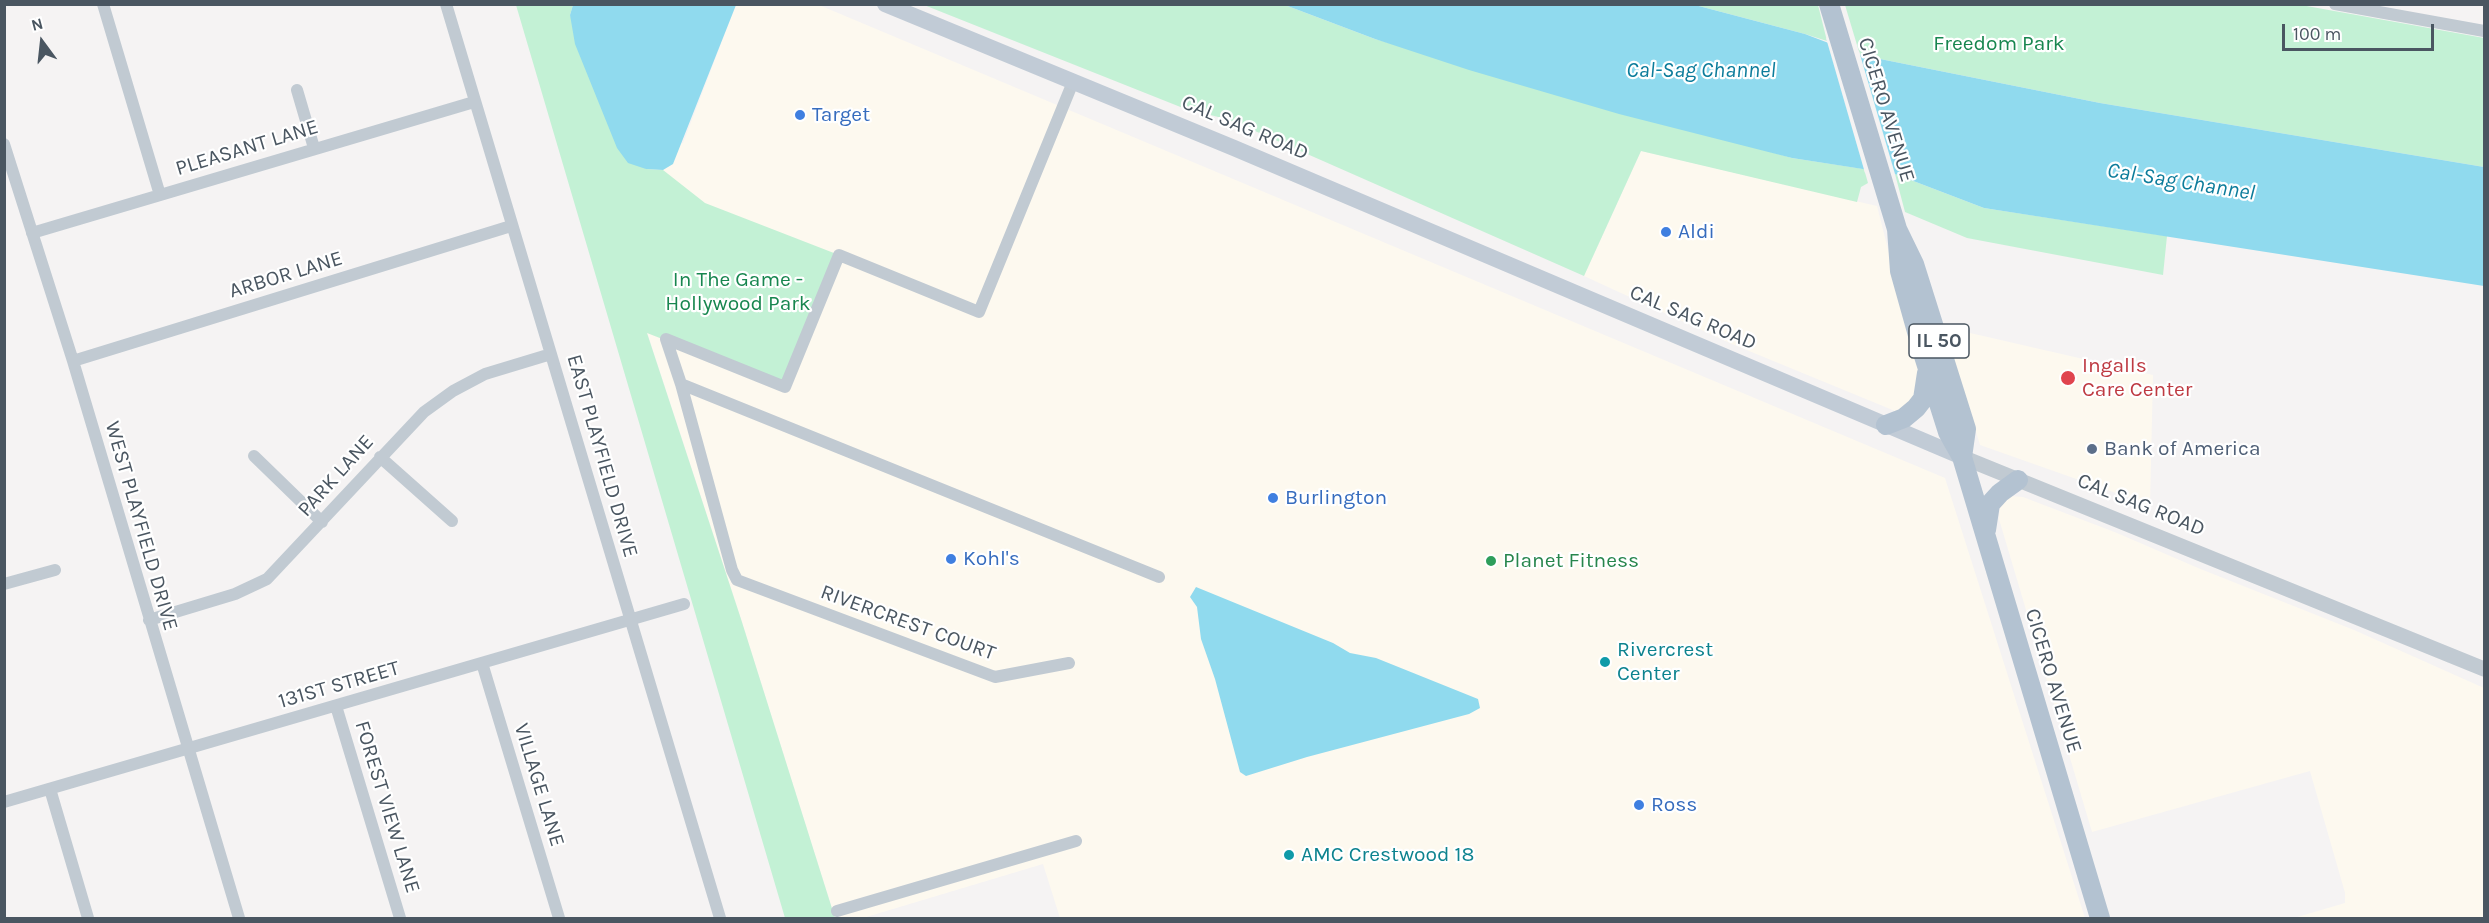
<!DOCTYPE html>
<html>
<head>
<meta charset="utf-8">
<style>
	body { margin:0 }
	#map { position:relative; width:2489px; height:923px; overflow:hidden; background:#f5f3f3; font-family:Karla,sans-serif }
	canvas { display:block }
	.frame { position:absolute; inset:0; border:6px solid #4a5661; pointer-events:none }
	.north { position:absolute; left:12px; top:12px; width:60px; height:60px; -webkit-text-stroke:4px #fff; paint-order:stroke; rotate:345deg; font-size:16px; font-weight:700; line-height:24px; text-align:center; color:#4a5661 }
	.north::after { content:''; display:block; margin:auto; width:21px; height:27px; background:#4a5661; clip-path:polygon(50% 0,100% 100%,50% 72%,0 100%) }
	.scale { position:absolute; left:2282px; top:24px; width:152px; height:27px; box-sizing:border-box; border:3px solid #4a5661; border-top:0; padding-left:8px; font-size:18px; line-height:21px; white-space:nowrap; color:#4a5661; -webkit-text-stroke:4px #fff; paint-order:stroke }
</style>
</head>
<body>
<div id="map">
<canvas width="2489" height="923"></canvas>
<div class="frame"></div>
<div class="north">N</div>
<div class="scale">100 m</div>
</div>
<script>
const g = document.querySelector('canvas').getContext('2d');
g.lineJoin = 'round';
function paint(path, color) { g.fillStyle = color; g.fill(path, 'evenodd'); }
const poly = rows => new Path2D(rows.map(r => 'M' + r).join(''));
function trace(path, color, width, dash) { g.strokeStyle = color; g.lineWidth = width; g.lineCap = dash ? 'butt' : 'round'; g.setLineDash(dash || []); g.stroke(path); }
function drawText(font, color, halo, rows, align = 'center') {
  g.font = font + ' Karla,sans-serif'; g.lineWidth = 4.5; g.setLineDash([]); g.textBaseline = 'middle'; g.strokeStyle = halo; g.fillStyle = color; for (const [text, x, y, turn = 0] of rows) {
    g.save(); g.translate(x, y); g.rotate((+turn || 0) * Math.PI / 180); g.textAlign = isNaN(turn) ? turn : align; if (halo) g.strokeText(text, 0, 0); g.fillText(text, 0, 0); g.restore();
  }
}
paint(poly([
	[736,5,819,5,1945,478,2085,918,1060,918,1043,864,863,918,835,918,741,619,647,332,628,163,683,143],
	[1641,151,1877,206,1923,388,1902,411,1895,411,1732,344,1584,276],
	[1944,327,2153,375,2150,505,1980,445],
	[2010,496,2023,497,2117,533,2198,568,2354,630,2484,688,2484,918,2294,918,2345,903,2345,893,2310,771,2092,832,1999,519,2000,505]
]), '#fdf9ef');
paint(poly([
	[516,5,573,5,570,15,646,169,663,170,705,203,839,255,785,387,647,333,741,619,835,918,785,918],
	[924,5,1285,5,1375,39,1792,158,1864,169,1868,183,1861,187,1857,202,1641,151,1584,276,1230,120,1183,108],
	[1695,5,1818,5,1827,41,1805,34],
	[1845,5,2301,5,2484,38,2484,167,2100,103,1860,55],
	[1895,174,1984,208,2167,236,2163,275,1967,238,1905,212]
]), '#c3f1d5');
paint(poly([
	[573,5,736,5,673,164,663,170,646,169,628,163,617,148,575,44,570,15],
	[1285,5,1695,5,1805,34,1860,55,2100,103,2484,167,2484,286,1984,208,1895,174,1792,158,1619,114,1469,70,1375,39],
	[1196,587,1333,643,1350,653,1376,658,1478,699,1480,708,1469,714,1307,757,1246,776,1240,772,1215,679,1201,639,1197,607,1190,597]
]), '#90daee');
paint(poly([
	[1826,38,1859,51,1895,174,1888,176,1865,173]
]), '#f5f3f3');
trace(poly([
	[103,4,160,195],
	[446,4,720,918],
	[2335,4,2484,31],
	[1073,82,979,312,839,255,785,387,666,339,681,384,1159,577],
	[297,90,314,148],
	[4,144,73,361,239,918],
	[32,233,474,102],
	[73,361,511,226],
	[681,384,732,570,737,580,995,677,1069,663],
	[254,456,322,522],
	[380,457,452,521],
	[4,584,55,570],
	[149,620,235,594,267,579,424,412,453,391,485,374,551,354],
	[482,663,559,918],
	[336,706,400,918],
	[50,789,88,918],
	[4,802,684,604],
	[837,911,1076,841]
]), '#c1cad2', 12);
trace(poly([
	[1962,457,2484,669]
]), '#c1cad2', 15);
trace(poly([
	[885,4,1234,148,1962,457]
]), '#c1cbd6', 16);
trace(poly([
	[1829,4,1897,229,1914,264,1966,429,1962,457],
	[1897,229,1900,271,1923,353,1948,432,1962,457,2100,918],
	[1886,425,1904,418,1916,408,1923,399,1927,373],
	[1986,530,1990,504,2000,493,2018,480]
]), '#b3c2d1', 20);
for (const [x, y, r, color] of [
	[800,115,6,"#3f7fe0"],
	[1666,232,6,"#3f7fe0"],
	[2068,378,8,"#e0444e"],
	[2092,449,6,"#5c6f8a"],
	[1273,498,6,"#3f7fe0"],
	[951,559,6,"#3f7fe0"],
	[1491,561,6,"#2e9e5b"],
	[1605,662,6,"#0f9aa8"],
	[1639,805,6,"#3f7fe0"],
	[1289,855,6,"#0f9aa8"]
]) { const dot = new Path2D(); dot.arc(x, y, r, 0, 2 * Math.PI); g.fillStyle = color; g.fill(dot); trace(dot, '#fff', 2); }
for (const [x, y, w] of [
	[1939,341,60]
]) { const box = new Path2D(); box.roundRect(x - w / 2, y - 17, w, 34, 4.5); g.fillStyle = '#fff'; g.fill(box); trace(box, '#4a5661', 1.5); }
drawText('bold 20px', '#4a5661', null, [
	["IL 50",1939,341]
]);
drawText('21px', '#17864f', '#fff', [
	["Freedom Park",1999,44],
	["In The Game -",738,280],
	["Hollywood Park",738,304]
]);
drawText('21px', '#4a5661', '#fff', [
	["CICERO AVENUE",1886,110,73],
	["CAL SAG ROAD",1245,128,23],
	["PLEASANT LANE",247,148,-17],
	["ARBOR LANE",286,275,-17],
	["CAL SAG ROAD",1693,318,23],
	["EAST PLAYFIELD DRIVE",602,456,74],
	["PARK LANE",336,476,-48],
	["CAL SAG ROAD",2141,505,22],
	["WEST PLAYFIELD DRIVE",141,526,74],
	["RIVERCREST COURT",908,623,20],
	["CICERO AVENUE",2053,681,73],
	["131ST STREET",339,685,-16],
	["VILLAGE LANE",539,785,73],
	["FOREST VIEW LANE",387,807,73]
]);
drawText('21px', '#366cbe', '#fff', [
	["Target",812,115],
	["Aldi",1678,232],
	["Burlington",1285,498],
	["Kohl's",963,559],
	["Ross",1651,805]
], 'left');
drawText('21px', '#be3a42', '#fff', [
	["Ingalls",2082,366],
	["Care Center",2082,390]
], 'left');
drawText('21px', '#4e5e75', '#fff', [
	["Bank of America",2104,449]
], 'left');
drawText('21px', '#27864d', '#fff', [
	["Planet Fitness",1503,561]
], 'left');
drawText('21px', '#0d838f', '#fff', [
	["Rivercrest",1617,650],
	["Center",1617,674],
	["AMC Crestwood 18",1301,855]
], 'left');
drawText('italic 22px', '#0c7c9b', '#fff', [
	["Cal-Sag Channel",1701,71],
	["Cal-Sag Channel",2181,182,9]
]);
</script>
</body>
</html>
